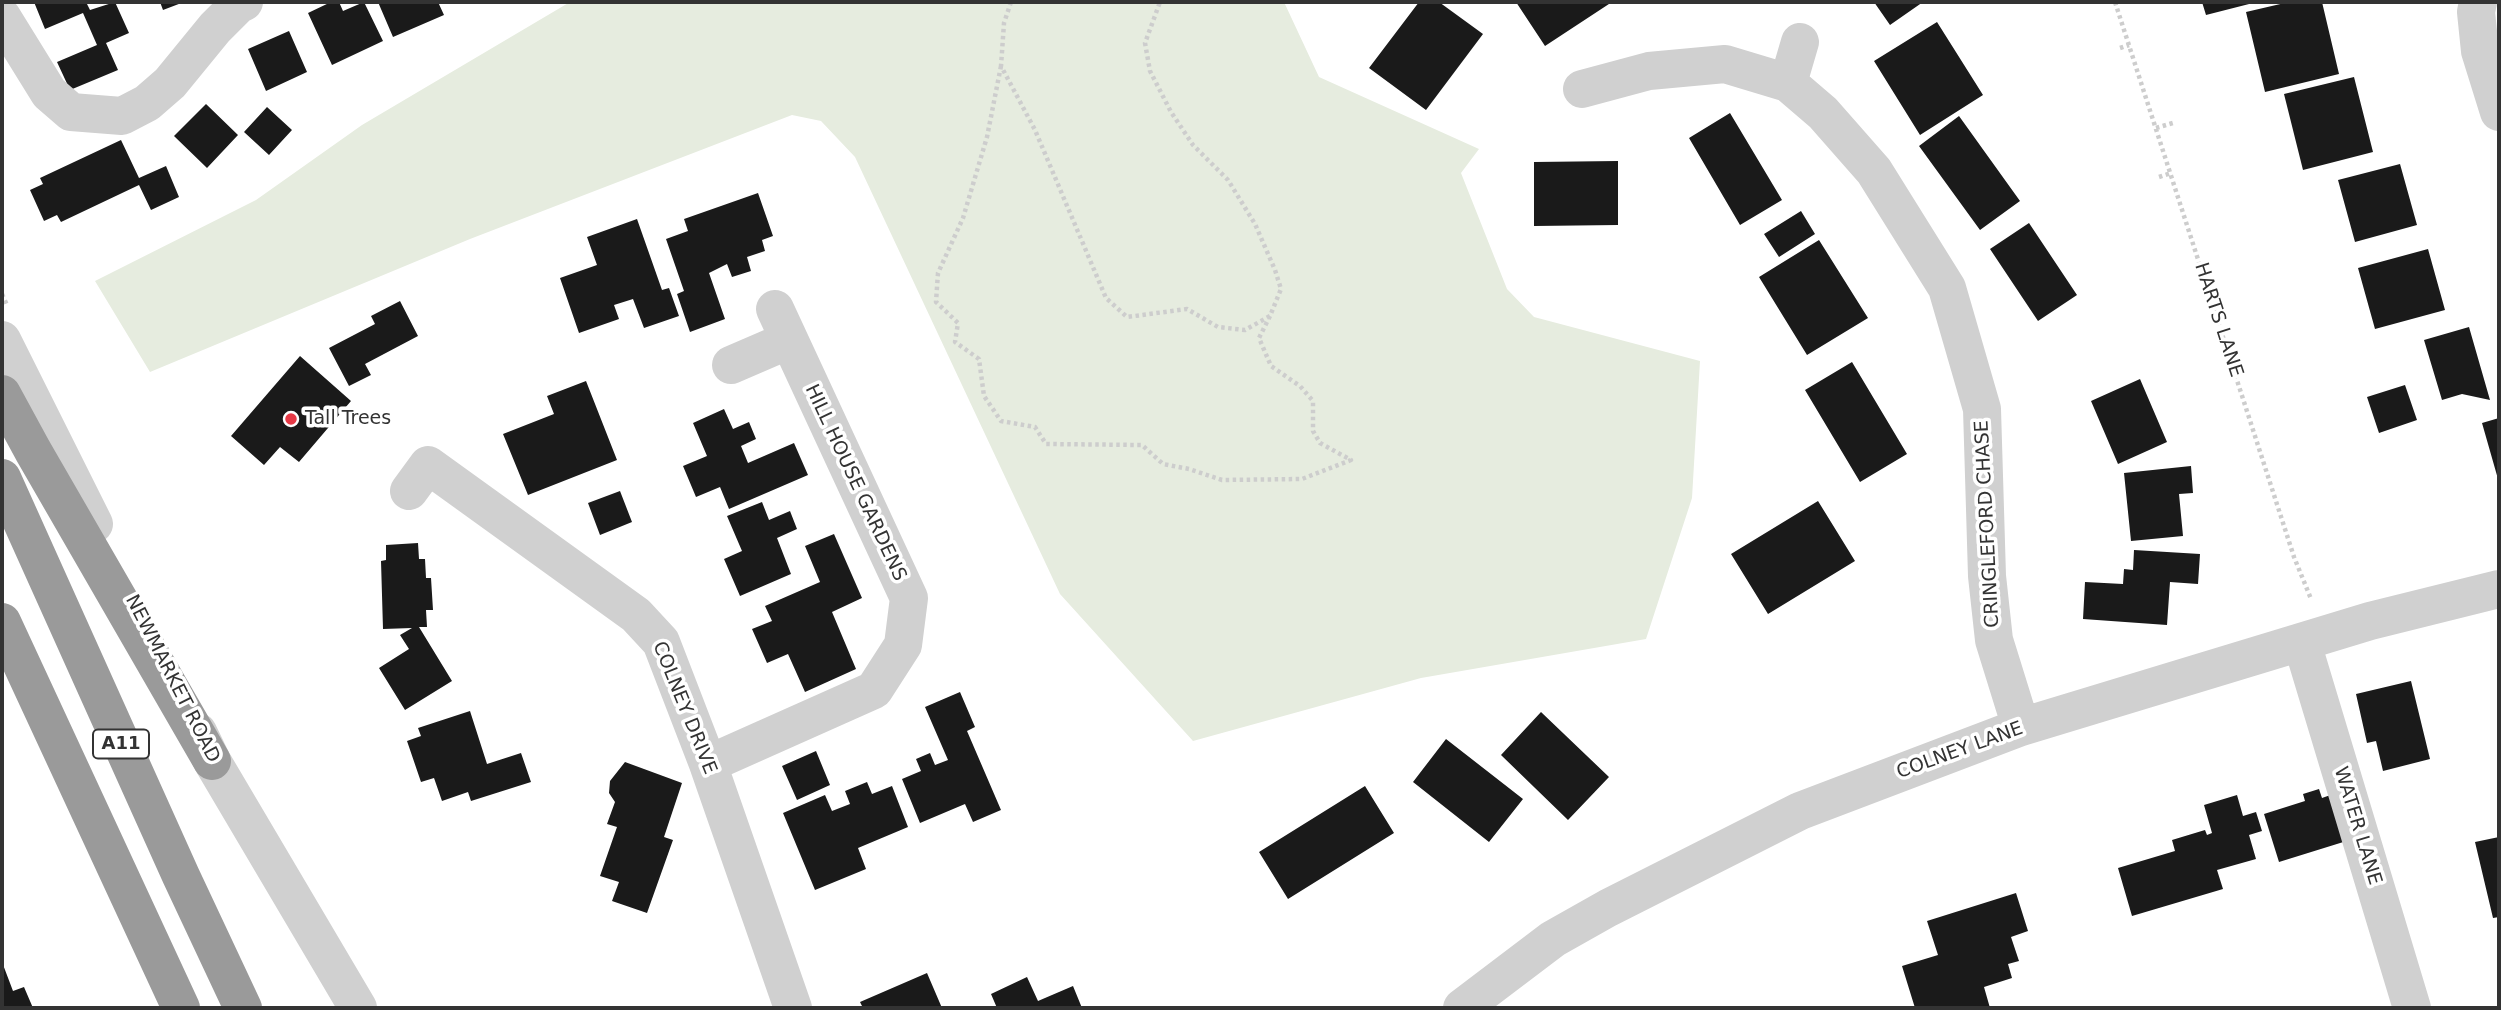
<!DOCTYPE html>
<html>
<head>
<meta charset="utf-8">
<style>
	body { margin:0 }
	#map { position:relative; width:2501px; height:1010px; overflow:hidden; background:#fff; font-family:"DejaVu Sans",sans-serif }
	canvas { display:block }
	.frame { position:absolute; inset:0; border:4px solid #333; pointer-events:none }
</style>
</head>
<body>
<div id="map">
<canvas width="2501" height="1010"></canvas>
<div class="frame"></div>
</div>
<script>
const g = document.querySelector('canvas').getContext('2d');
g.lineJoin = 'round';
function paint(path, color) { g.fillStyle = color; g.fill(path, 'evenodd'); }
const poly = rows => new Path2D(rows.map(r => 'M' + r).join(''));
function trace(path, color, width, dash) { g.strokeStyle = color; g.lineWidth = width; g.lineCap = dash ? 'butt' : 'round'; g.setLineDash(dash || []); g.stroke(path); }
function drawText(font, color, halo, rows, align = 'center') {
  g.font = font + ' "DejaVu Sans",sans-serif'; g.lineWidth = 7; g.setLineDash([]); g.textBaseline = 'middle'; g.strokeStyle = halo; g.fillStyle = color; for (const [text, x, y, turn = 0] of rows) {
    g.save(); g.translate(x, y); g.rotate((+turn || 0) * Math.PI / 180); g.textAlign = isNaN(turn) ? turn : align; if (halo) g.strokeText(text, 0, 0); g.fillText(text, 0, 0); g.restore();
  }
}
paint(poly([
	[570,2,1284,2,1319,77,1479,149,1461,173,1507,289,1534,317,1700,361,1692,498,1646,639,1421,678,1193,741,1060,594,855,157,821,121,792,115,470,239,150,372,95,281,256,200,362,125]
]), '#e6ecdf');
paint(poly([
	[34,2,86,2,90,10,115,2,129,33,106,43,118,70,70,90,57,62,97,45,83,13,45,29],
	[160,2,184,2,163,10],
	[331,2,339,2,343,11,364,2,383,41,332,65,308,13],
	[378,2,438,2,444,15,393,37],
	[1419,2,1439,2,1483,34,1426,110,1369,68],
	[1516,2,1612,2,1545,46],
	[1874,2,1923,2,1890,25],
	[2202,2,2253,2,2253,3,2206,15],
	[2289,2,2322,2,2339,74,2265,92,2246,12],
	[1937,22,1983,95,1920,135,1874,61],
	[289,31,307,72,266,91,248,49],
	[2354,77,2373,152,2303,170,2284,94],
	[206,104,238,135,207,168,174,136],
	[267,107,292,130,269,155,244,132],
	[1730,113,1782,200,1740,225,1689,138],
	[1959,116,2020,201,1980,230,1919,146],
	[121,140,139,178,166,166,179,197,151,210,139,185,61,222,57,215,44,221,30,190,43,184,40,178],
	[1618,161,1618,225,1534,226,1534,162],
	[2400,164,2417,225,2355,242,2338,180],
	[758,193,773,236,762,240,765,251,747,257,751,271,732,277,727,264,709,273,725,319,690,332,677,294,684,291,666,239,688,231,684,219],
	[1801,211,1815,234,1779,257,1764,234],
	[637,219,662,290,669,288,679,316,644,328,633,299,614,305,619,319,579,333,560,278,597,265,587,237],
	[2029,223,2077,295,2038,321,1990,249],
	[1819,240,1868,318,1807,355,1759,277],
	[2428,249,2445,310,2375,329,2358,268],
	[400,301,418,336,365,364,371,375,349,386,329,348,375,324,371,316],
	[2469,327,2490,400,2462,394,2442,400,2424,340],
	[300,356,351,401,299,462,280,447,264,465,231,436],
	[1852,362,1907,454,1860,482,1805,390],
	[2140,379,2167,442,2118,464,2091,401],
	[586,381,617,460,528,495,503,434,554,414,547,396],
	[2405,385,2417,420,2379,433,2367,397],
	[724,409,733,429,749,422,756,439,741,446,748,463,794,443,808,475,729,509,720,487,696,497,683,466,707,456,693,423],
	[2499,418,2499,479,2498,479,2482,423],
	[2191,466,2193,493,2179,494,2183,536,2131,541,2124,473],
	[620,491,632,522,600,535,588,503],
	[1818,501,1855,561,1768,614,1731,554],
	[762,502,769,520,790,511,797,529,777,538,791,574,740,596,724,559,742,551,727,516],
	[834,534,862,598,832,612,856,669,805,692,788,654,767,663,752,629,772,621,765,606,820,582,805,546],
	[418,543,419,559,425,559,426,578,431,578,433,610,426,610,427,627,419,627,452,681,405,710,379,668,409,649,400,635,412,628,383,629,381,561,386,560,386,545],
	[2134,550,2200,554,2198,584,2170,582,2167,625,2083,619,2085,582,2123,584,2124,569,2133,570],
	[2411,681,2430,759,2383,771,2376,741,2367,743,2356,694],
	[960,692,975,727,967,731,1001,810,973,822,965,804,920,823,902,779,921,771,916,759,930,753,935,765,948,760,925,707],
	[470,711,487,764,521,753,531,782,471,801,468,792,442,801,434,778,421,782,407,741,421,736,418,728],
	[1541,712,1609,777,1568,820,1501,755],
	[1446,739,1523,799,1489,842,1413,782],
	[816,751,830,785,797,800,782,766],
	[625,762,682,783,664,837,673,840,647,913,612,901,619,882,600,876,617,827,607,824,615,802,609,793,610,781],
	[867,782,872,794,892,786,908,827,858,848,866,869,815,890,783,813,825,795,832,811,850,804,845,791],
	[1365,786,1394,833,1288,899,1259,852],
	[2319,789,2322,798,2339,792,2353,839,2279,862,2264,814,2305,801,2303,794],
	[2237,795,2243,816,2256,812,2262,831,2249,835,2256,859,2217,870,2223,889,2132,916,2118,868,2175,851,2172,840,2205,830,2207,835,2212,833,2204,805],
	[2499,837,2499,917,2493,918,2475,842],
	[2016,893,2028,931,2011,937,2019,961,2008,964,2012,978,1984,987,1990,1008,1915,1008,1902,966,1938,955,1927,921],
	[2,962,13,991,24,987,33,1008,2,1008],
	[927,973,942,1008,863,1008,860,1002],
	[1027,977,1038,1001,1073,986,1082,1008,997,1008,991,994]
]), '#1a1a1a');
trace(poly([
	[1011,2,1004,23,1001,66,1035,130,1106,298,1127,317,1187,309,1218,327,1245,330,1270,316,1281,289,1275,270,1255,224,1228,180,1193,145,1171,112,1150,71,1145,43,1160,2],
	[2115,2,2294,557,2311,599],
	[2120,48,2129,45],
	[1001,66,987,137,963,218,938,273,936,302,958,323,955,342,979,359,984,396,1001,421,1035,427,1046,444,1142,445,1163,464,1189,469,1222,480,1302,479,1351,460,1320,443,1313,431,1313,401,1300,386,1271,366,1259,338,1270,316],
	[2156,128,2176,122],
	[2159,177,2171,173],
	[2,294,7,305]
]), '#cdcdcd', 4.5, [3.5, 3.5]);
trace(poly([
	[2478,2,2476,12,2480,51,2499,112],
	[2,17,49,93,71,112,122,116,147,103,170,83,215,28,238,5,244,2],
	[1788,83,1800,42],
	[1582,89,1649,71,1725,64,1788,83,1823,113,1874,171,1947,288,1982,409,1987,576,1994,640,2021,727],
	[2,340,94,524],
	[731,365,789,340],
	[409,491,428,465,636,615,661,642,708,764,793,1008],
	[2302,643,2412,1008],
	[198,732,212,761,358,1008],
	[708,764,874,690,903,645,909,598,775,309],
	[1462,1008,1553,939,1608,908,1800,811,2021,727,2370,621,2499,589]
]), '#d0d0d0', 38);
trace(poly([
	[2,394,33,451,212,761],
	[2,478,181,876,243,1008],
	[2,622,181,1008]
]), '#9a9a9a', 38);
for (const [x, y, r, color] of [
	[291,419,7,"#e63946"]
]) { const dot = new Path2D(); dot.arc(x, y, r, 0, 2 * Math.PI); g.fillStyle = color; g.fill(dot); trace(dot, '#fff', 2.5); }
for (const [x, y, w] of [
	[121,744,56]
]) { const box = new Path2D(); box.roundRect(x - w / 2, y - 14.5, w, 29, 5); g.fillStyle = '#fff'; g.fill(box); trace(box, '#333', 2); }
drawText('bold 18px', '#333', null, [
	["A11",121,744]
]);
drawText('19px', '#333', '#fff', [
	["HARTS LANE",2218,320,72],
	["HILL HOUSE GARDENS",855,483,65],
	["CRINGLEFORD CHASE",1988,524,-93],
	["NEWMARKET ROAD",172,679,63],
	["COLNEY DRIVE",684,708,68],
	["COLNEY LANE",1960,751,-20],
	["WATER LANE",2357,826,73]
]);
drawText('19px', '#333', '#fff', [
	["Tall Trees",305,419]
], 'left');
</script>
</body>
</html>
